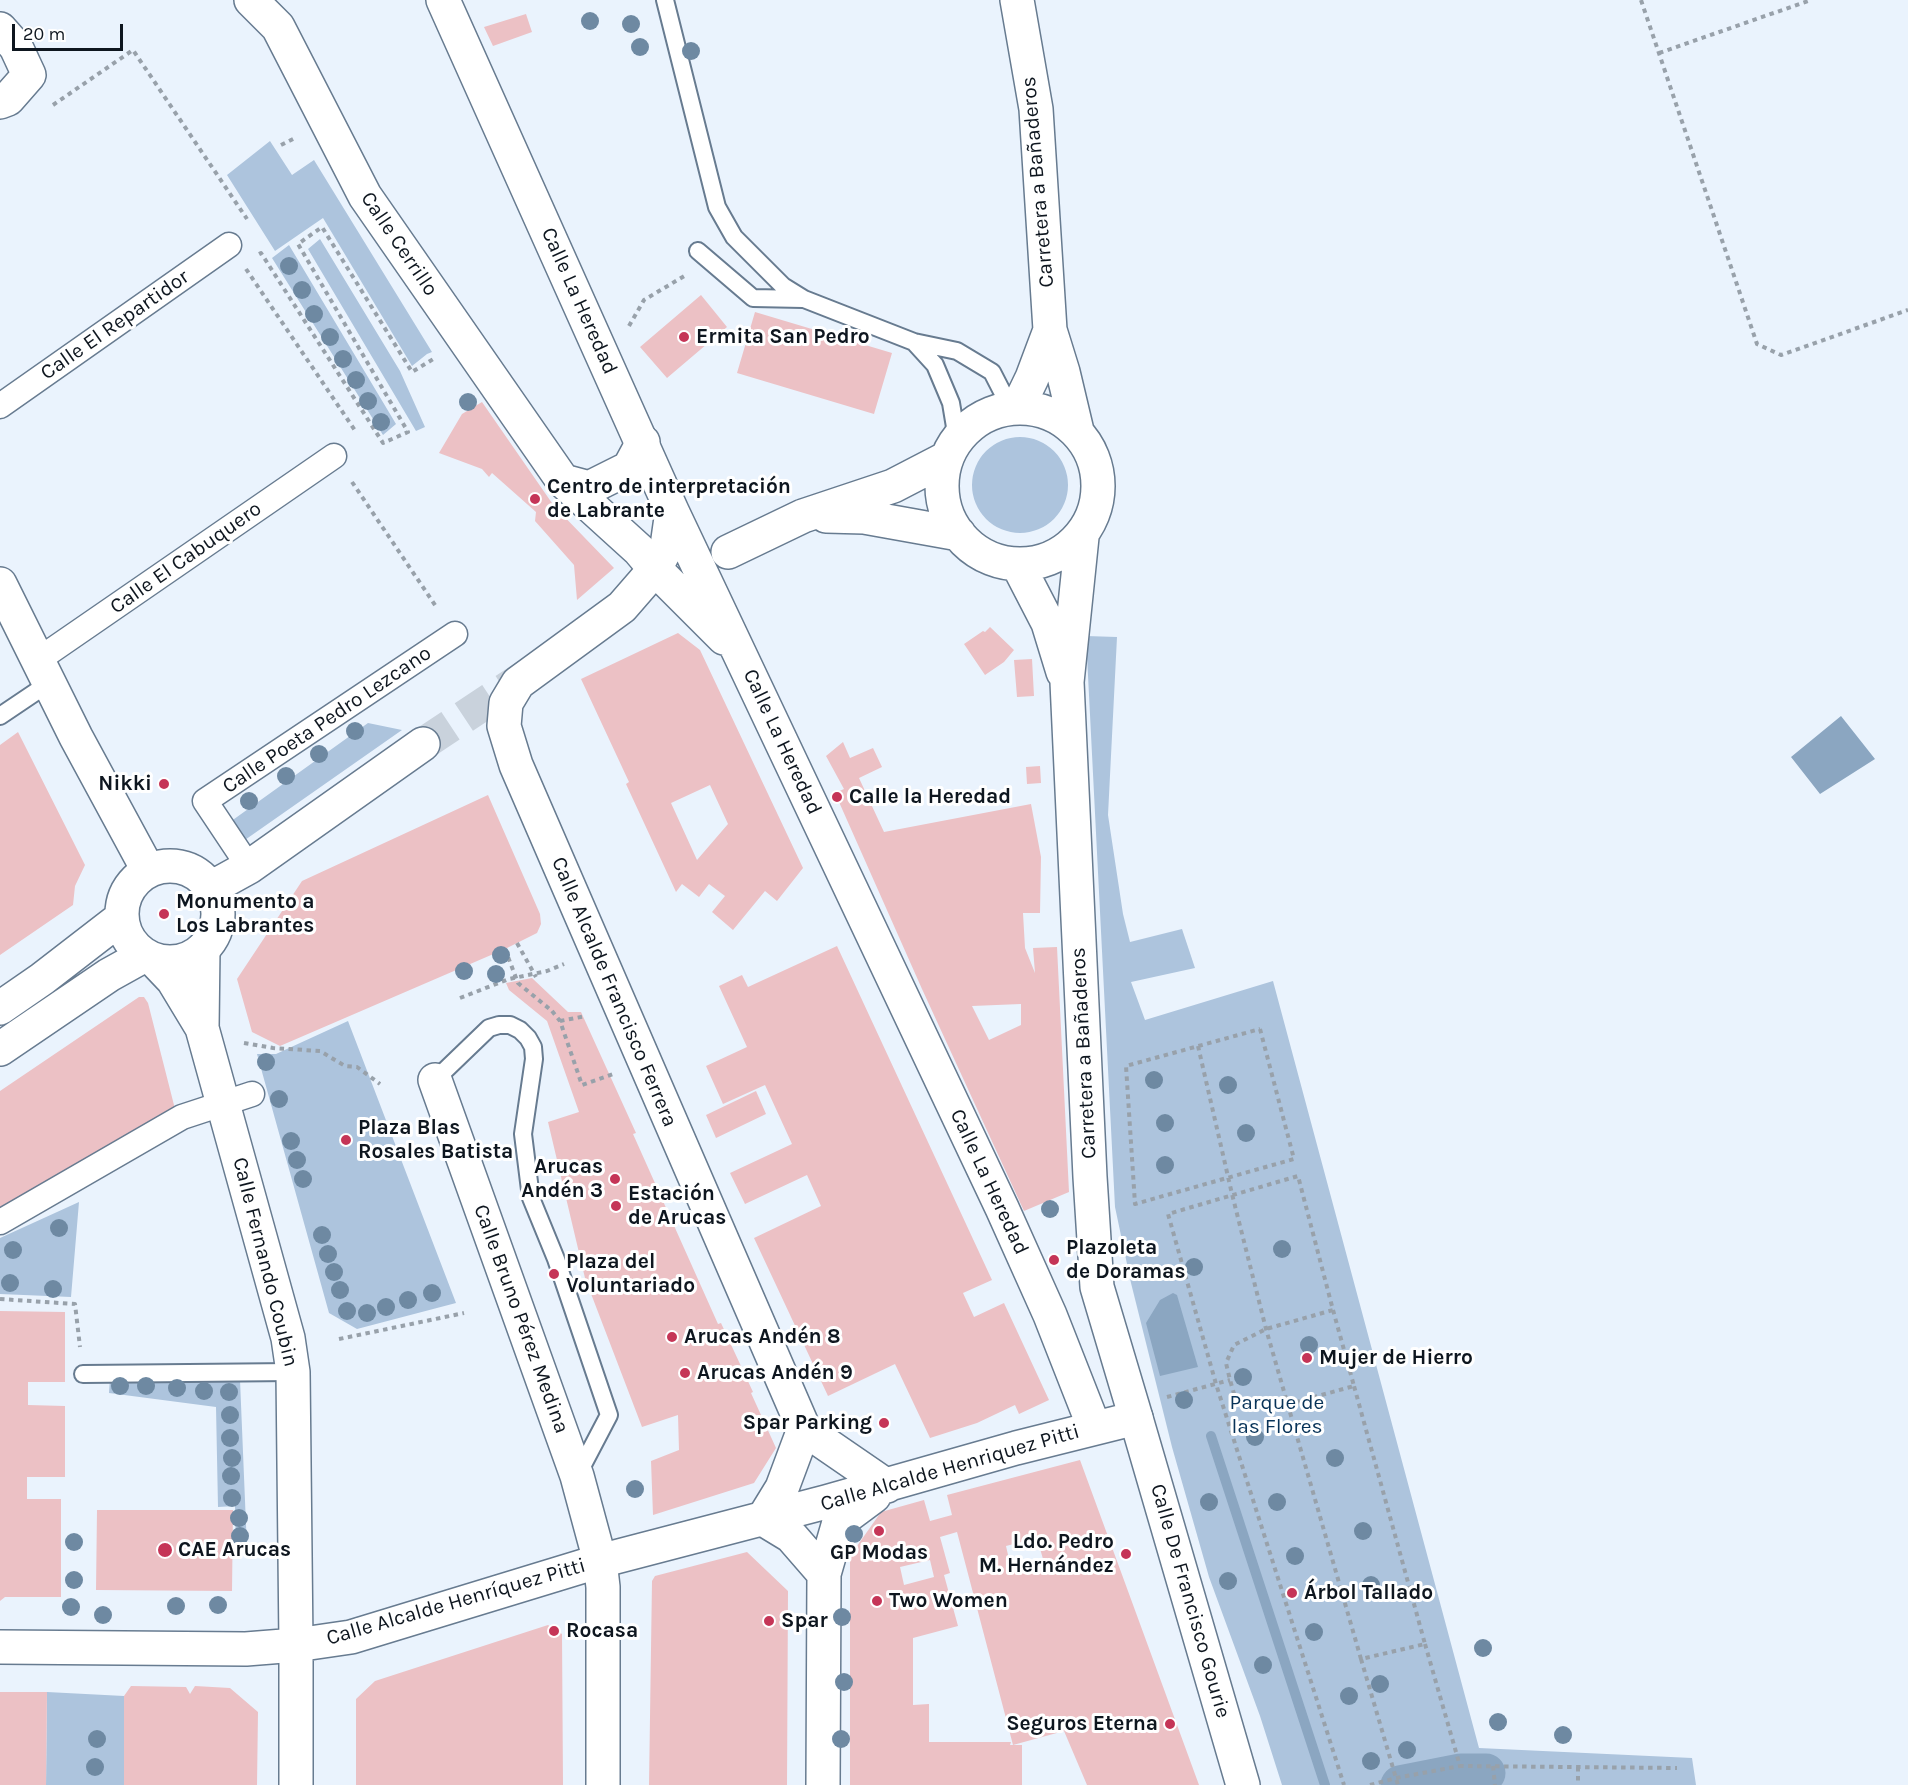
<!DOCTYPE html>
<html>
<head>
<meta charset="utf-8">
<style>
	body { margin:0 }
	#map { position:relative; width:1908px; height:1785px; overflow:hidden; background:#eaf3fd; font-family:Karla,sans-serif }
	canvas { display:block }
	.scale { position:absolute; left:12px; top:24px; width:111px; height:27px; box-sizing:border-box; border:3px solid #0e161f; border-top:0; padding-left:8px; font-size:18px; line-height:21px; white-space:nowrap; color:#0e161f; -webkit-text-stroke:4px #fff; paint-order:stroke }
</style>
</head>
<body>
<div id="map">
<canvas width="1908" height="1785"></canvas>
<div class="scale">20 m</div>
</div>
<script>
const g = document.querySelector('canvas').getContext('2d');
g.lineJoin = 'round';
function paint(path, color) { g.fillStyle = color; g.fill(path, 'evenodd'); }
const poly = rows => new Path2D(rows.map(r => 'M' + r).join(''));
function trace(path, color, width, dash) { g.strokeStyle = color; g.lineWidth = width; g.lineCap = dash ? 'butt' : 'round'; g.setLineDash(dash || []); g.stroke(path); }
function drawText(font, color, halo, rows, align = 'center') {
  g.font = font + ' Karla,sans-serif'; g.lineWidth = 6; g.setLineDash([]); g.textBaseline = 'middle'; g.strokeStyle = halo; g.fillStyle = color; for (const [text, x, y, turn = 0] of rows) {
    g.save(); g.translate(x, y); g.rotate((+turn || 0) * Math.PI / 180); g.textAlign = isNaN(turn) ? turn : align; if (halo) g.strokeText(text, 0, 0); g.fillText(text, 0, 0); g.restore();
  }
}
paint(poly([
	[270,141,292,175,314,160,432,352,427,354,412,366,323,218,275,251,227,175],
	[320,239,400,371,425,427,416,431,308,249],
	[289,245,396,424,383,435,272,258],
	'972 485a48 48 0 1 1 96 0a48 48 0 1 1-96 0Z',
	[1086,636,1117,637,1108,815,1123,914,1130,942,1182,929,1195,968,1131,982,1145,1020,1273,981,1479,1748,1692,1758,1696,1785,1282,1785,1260,1716,1209,1577,1172,1447,1131,1283,1115,1207],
	[368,723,402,730,242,842,230,822],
	[348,1021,456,1303,357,1329,329,1313,257,1054,276,1054],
	[79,1202,71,1297,0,1294,0,1238],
	[110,1378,240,1380,247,1549,236,1551,235,1506,218,1507,216,1407,109,1393],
	[47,1692,124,1696,124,1785,46,1785]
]), '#adc4dd');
paint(poly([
	[1841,716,1875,759,1820,794,1791,757],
	[1173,1293,1177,1295,1198,1367,1160,1376,1146,1323,1160,1300]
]), '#8ba6c1');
trace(poly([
	[1211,1436,1325,1785]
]), '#8ba6c1', 10);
trace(poly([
	[1400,1785,1461,1773,1486,1773]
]), '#8ba6c1', 39);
paint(poly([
	[526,14,532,32,493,46,484,27],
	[701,295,727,327,667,378,640,347],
	[755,312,892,353,874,414,737,373],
	[482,402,554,506,614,568,577,600,574,565,535,521,536,512,492,473,489,477,482,469,439,453,462,414],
	[990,627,1014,650,1004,662,985,675,964,644,983,631,985,632],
	[678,633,700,650,803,868,777,901,765,891,733,930,712,912,725,896,709,884,699,897,682,884,676,892,626,784,629,782,581,679],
	[710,785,728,824,697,860,671,803],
	[1032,659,1034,696,1017,697,1014,660],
	[18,732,85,865,75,886,73,905,0,955,0,745],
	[843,742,850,758,873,748,882,767,859,778,884,832,1031,804,1041,857,1040,913,1023,913,1025,948,1035,973,1033,948,1057,947,1069,1192,1024,1211,922,989,835,793,844,789,826,756],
	[1021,1004,1021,1025,989,1040,972,1006],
	[1040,766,1041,783,1027,784,1026,767],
	[488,795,540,914,541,924,537,933,505,949,280,1046,252,1032,237,979,302,881],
	[837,946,992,1280,963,1293,974,1317,1004,1303,1049,1400,1019,1414,1015,1405,977,1423,930,1438,895,1364,828,1396,754,1238,821,1206,807,1175,745,1204,730,1173,792,1144,765,1085,723,1104,706,1066,747,1047,719,986,742,975,748,987],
	[532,978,568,1012,581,1012,636,1133,633,1134,718,1324,721,1323,753,1392,751,1393,776,1448,754,1483,653,1515,651,1461,679,1450,678,1415,642,1427,585,1278,548,1122,579,1112,547,1021,509,990,506,983],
	[139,997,144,997,148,1003,175,1109,0,1208,0,1091],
	[756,1091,766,1114,716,1138,706,1115],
	[0,1311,65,1312,65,1382,28,1382,28,1405,65,1406,65,1477,27,1477,27,1499,61,1499,61,1597,5,1597,0,1601],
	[1080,1460,1199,1785,1087,1785,1064,1731,1013,1745,957,1532,940,1537,950,1573,944,1575,958,1626,913,1638,913,1705,929,1704,929,1742,1011,1742,1010,1745,1022,1745,1022,1785,850,1785,850,1556,881,1512,924,1500,930,1521,952,1515,947,1495],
	[1037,1538,1043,1559,1011,1568,1006,1546],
	[930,1560,934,1577,904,1585,900,1567],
	[97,1510,233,1510,232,1591,96,1590],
	[747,1552,788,1591,787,1785,649,1785,652,1581,655,1576],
	[548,1625,562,1634,563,1785,356,1785,356,1699,375,1681],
	[131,1686,186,1687,190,1694,195,1686,230,1688,258,1712,257,1785,124,1785,124,1696],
	[0,1692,47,1692,46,1785,0,1785]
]), '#ecc1c5');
trace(poly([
	[423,744,527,675]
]), '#c9d2dc', 33, [33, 16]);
const service = poly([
	[665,0,717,207,734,237,783,286,804,299,914,342,957,351,992,372,1011,409],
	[698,251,753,298,803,299],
	[914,342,935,365,951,403,957,439],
	[0,716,49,683],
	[435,1080,489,1028,499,1025,510,1025,520,1030,528,1038,533,1047,534,1059,523,1134,531,1198,556,1259,609,1415,577,1476],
	[83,1374,293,1372]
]);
const pedestrian = poly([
	[0,406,229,245],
	[38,660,334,456],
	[249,867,205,801,455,634],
	[0,1222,182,1117,252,1094]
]);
const minor = poly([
	[251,0,278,27,365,196,563,481,639,550,655,569],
	[0,29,16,47,29,75,8,99,0,102],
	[563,481,589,488,629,468,643,442],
	[0,584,76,737,148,870],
	[154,960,173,980,202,1028],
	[435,1080,577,1476,600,1561,603,1587,603,1785],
	[1136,1418,1243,1785],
	[0,1647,246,1649,296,1645,293,1372,288,1338,202,1028,203,949]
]);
const secondary = poly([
	[443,0,672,511,1002,1208,1050,1315,1094,1427],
	[1017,0,1036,109,1050,330,1063,372,1077,431],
	[1018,407,1032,378,1050,330],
	'942 486a78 78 0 1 1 156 0a78 78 0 1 1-156 0Z',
	[672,511,667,546,655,569,622,607,518,683,506,703,504,726,516,765,804,1429,782,1488,763,1519],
	[826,516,864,517,959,534],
	[728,552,803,516,893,486,947,458],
	[1018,565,1048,623,1063,672],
	[655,569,724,638],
	'122 914a48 48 0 1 1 96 0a48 48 0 1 1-96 0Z',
	[211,888,249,867,423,744],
	[0,1008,42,979,121,918],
	[0,1049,109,975,145,955],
	[804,1429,887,1486],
	[763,1519,791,1536,824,1574],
	[296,1785,296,1645,351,1637,600,1561,826,1502,1016,1448,1136,1418,1097,1287,1090,1177,1067,682,1082,537],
	[823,1785,824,1574,839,1522,874,1496]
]);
trace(service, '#677b90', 20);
trace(pedestrian, '#677b90', 27);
trace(minor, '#677b90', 36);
trace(secondary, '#677b90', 36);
trace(poly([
	[1641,0,1757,344,1781,355,1908,310],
	[1659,53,1811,0],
	[53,105,133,50,247,219],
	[281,145,295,138],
	[259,254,261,253,383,443,408,432,298,244,322,227,412,372,435,358],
	[246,269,356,432],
	[629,326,644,300,686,275],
	[352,482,437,608],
	[460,998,509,979,547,971,564,964],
	[552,1011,560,1021,582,1085,613,1074],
	[560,1021,586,1016],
	[1260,1029,1294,1159,1135,1204,1126,1066,1260,1029],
	[244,1043,273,1048,320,1051,345,1066,357,1067,380,1084],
	[1198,1046,1232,1194,1266,1329,1361,1659,1425,1644,1354,1386],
	[0,1299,75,1304,80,1347],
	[1333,1310,1354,1386,1289,1404,1252,1409,1235,1397,1230,1380,1226,1363,1234,1345,1266,1329,1333,1310,1298,1176,1168,1214,1216,1384,1344,1785],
	[339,1339,464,1313],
	[1167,1397,1230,1380],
	[1425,1644,1460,1766,1677,1768],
	[1361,1659,1398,1785],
	[1493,1766,1495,1785],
	[1578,1767,1578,1785],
	[1370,1785,1396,1778,1460,1766]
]), '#98a1aa', 4, [4.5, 4.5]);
trace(service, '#fff', 16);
trace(pedestrian, '#fff', 24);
trace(minor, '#fff', 33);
trace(secondary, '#fff', 33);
trace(poly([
	[517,943,536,977],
	[505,949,518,983,552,1011]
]), '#98a1aa', 4, [4.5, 4.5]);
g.fillStyle = '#6e89a2';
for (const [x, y] of [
	[590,21],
	[631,24],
	[640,47],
	[691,51],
	[289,266],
	[302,290],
	[314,314],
	[330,337],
	[343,359],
	[356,380],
	[368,401],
	[468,402],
	[381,422],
	[355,731],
	[319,754],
	[286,776],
	[249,801],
	[501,955],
	[464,971],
	[496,974],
	[266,1062],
	[1154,1080],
	[1228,1085],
	[279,1099],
	[1165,1123],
	[1246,1133],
	[291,1141],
	[297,1160],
	[1165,1165],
	[303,1179],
	[1050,1209],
	[59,1228],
	[322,1235],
	[1282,1249],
	[13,1250],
	[328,1254],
	[1194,1267],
	[334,1272],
	[10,1283],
	[53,1289],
	[340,1290],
	[432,1293],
	[408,1300],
	[386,1307],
	[347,1311],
	[367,1313],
	[1309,1345],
	[1243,1377],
	[120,1386],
	[146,1386],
	[177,1388],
	[204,1391],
	[229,1392],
	[1184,1400],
	[230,1415],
	[1255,1437],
	[230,1438],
	[232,1458],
	[1335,1458],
	[231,1476],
	[635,1489],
	[232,1498],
	[1209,1502],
	[1277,1502],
	[239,1518],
	[1363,1531],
	[854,1534],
	[240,1536],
	[74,1542],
	[1295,1556],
	[74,1580],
	[1228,1581],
	[1371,1585],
	[218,1605],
	[176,1606],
	[71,1607],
	[103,1615],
	[842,1617],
	[1314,1632],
	[1483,1648],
	[1263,1665],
	[844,1682],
	[1380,1684],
	[1349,1696],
	[1498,1722],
	[1563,1735],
	[97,1739],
	[841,1739],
	[1407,1750],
	[1371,1761],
	[95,1767]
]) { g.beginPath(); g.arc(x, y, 9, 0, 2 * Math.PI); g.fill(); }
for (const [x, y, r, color] of [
	[684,337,6,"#c53557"],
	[535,499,6,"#c53557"],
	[164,784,6,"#c53557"],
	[837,797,6,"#c53557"],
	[164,914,6,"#c53557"],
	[346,1140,6,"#c53557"],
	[615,1179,6,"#c53557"],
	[616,1206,6,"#c53557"],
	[1054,1260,6,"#c53557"],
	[554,1274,6,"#c53557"],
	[672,1337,6,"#c53557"],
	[1307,1358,6,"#c53557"],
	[685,1373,6,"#c53557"],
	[884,1423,6,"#c53557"],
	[879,1531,6,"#c53557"],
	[165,1550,8,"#c53557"],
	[1126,1554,6,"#c53557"],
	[1292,1593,6,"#c53557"],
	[877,1601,6,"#c53557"],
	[769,1621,6,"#c53557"],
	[554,1631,6,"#c53557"],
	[1170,1724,6,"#c53557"]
]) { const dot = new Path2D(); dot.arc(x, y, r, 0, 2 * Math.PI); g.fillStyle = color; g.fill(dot); trace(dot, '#fff', 2); }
drawText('21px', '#0e161f', '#fff', [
	["Carretera a Bañaderos",1038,182,-95],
	["Calle Cerrillo",399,244,56],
	["Calle La Heredad",579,301,66],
	["Calle El Repartidor",115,325,-35],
	["Calle El Cabuquero",186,558,-35],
	["Calle Poeta Pedro Lezcano",327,720,-34],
	["Calle La Heredad",782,742,65],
	["Calle Alcalde Francisco Ferrera",614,992,67],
	["Carretera a Bañaderos",1084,1053,-93],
	["Calle La Heredad",989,1182,65],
	["Calle Fernando Coubin",265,1262,76],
	["Calle Bruno Pérez Medina",521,1319,70],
	["Calle Alcalde Henriquez Pitti",950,1468,-16],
	["Calle De Francisco Gourie",1190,1601,74],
	["Calle Alcalde Henríquez Pitti",456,1602,-16]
]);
drawText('bold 21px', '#0e161f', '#fff', [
	["Ermita San Pedro",696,337],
	["Centro de interpretación",547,487],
	["de Labrante",547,511],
	["Nikki",152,784,"right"],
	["Calle la Heredad",849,797],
	["Monumento a",176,902],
	["Los Labrantes",176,926],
	["Plaza Blas",358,1128],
	["Rosales Batista",358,1152],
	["Arucas",603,1167,"right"],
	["Andén 3",603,1191,"right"],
	["Estación",628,1194],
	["de Arucas",628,1218],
	["Plazoleta",1066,1248],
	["de Doramas",1066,1272],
	["Plaza del",566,1262],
	["Voluntariado",566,1286],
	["Arucas Andén 8",684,1337],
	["Mujer de Hierro",1319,1358],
	["Arucas Andén 9",697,1373],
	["Spar Parking",872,1423,"right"],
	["Ldo. Pedro",1114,1542,"right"],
	["M. Hernández",1114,1566,"right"],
	["CAE Arucas",178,1550],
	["GP Modas",879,1553,"center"],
	["Árbol Tallado",1304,1593],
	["Two Women",889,1601],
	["Spar",781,1621],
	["Rocasa",566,1631],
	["Seguros Eterna",1158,1724,"right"]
], 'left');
drawText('21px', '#083358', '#fff', [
	["Parque de",1277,1403],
	["las Flores",1277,1427]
]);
</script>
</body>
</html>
